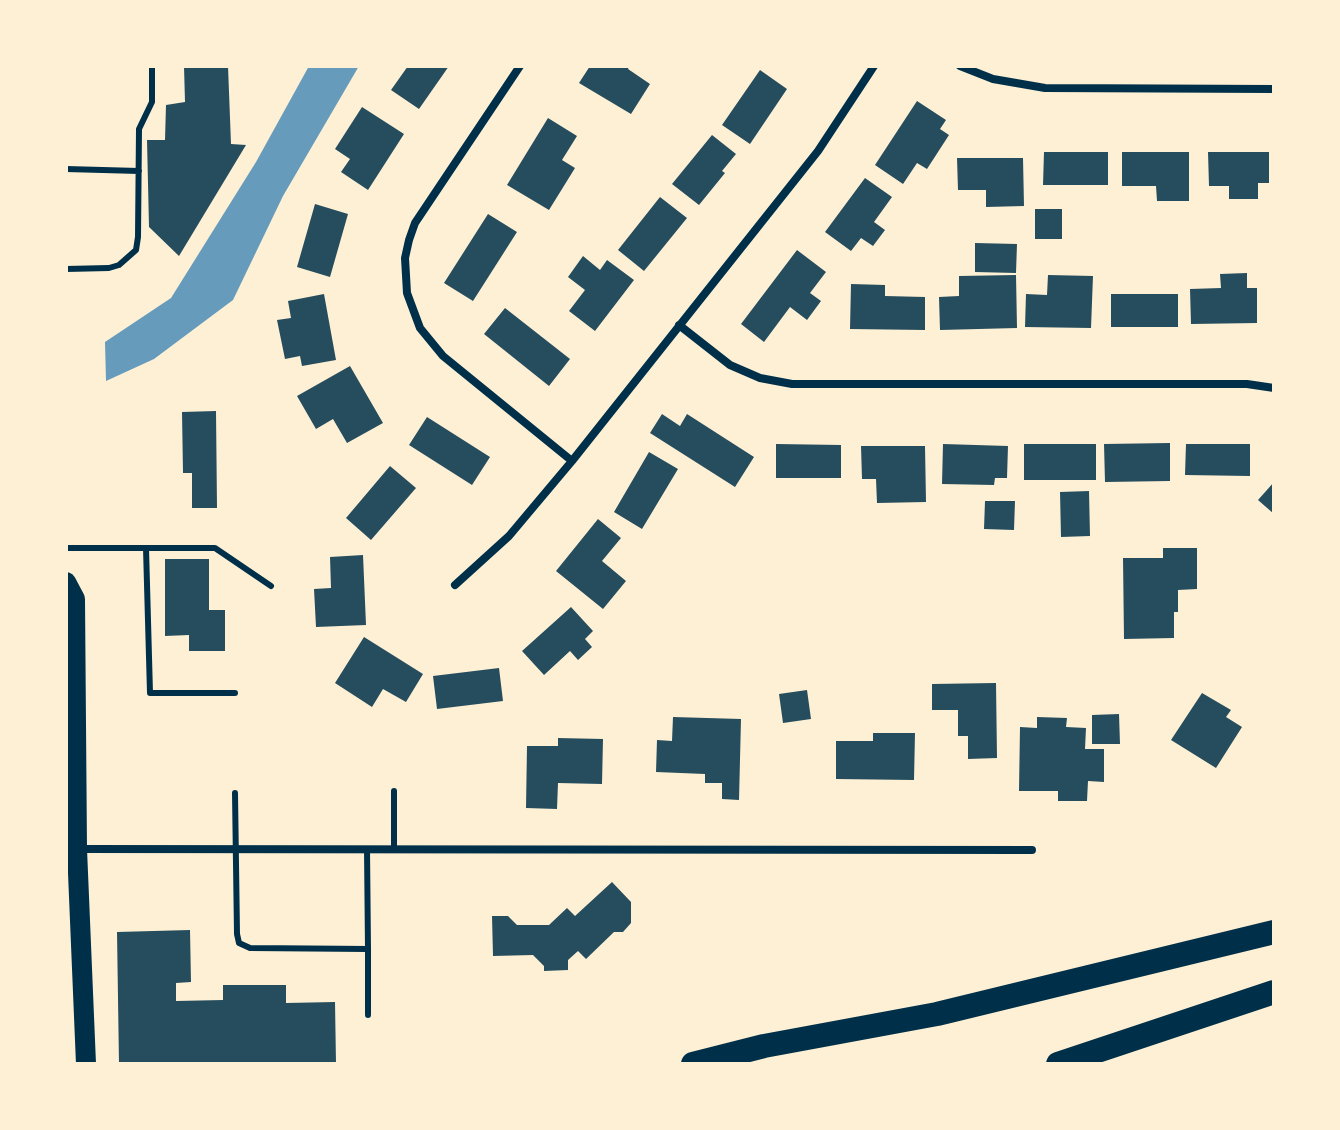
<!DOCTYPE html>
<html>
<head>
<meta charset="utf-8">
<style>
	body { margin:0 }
	#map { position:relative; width:1340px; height:1130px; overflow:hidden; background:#fdf0d5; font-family:"PT Sans",sans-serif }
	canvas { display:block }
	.frame { position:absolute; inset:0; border:68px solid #fdf0d5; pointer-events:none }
</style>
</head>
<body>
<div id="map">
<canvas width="1340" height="1130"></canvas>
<div class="frame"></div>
</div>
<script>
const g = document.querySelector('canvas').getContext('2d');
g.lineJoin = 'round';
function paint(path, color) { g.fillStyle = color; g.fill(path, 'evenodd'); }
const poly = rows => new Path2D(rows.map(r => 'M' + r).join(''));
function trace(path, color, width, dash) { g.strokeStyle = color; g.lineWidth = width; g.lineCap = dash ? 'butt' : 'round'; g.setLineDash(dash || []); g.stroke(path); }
paint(poly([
	[309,66,359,66,283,196,233,300,154,359,106,381,105,342,171,298,256,162]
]), '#669bbc');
paint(poly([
	[184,66,228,66,231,144,246,145,179,256,149,227,147,140,165,140,166,105,185,102],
	[408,66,449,66,419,109,391,90],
	[590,66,627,66,629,67,628,69,650,84,631,114,579,83],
	[760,70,787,89,750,144,722,125],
	[917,101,946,120,940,129,949,135,927,169,917,163,903,184,875,165],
	[362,107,404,134,368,190,341,172,350,159,335,149],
	[548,118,577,136,562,160,575,168,549,210,507,185],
	[712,135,736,154,722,171,725,173,699,205,672,184],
	[1044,152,1108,152,1108,185,1043,185],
	[1122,152,1189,152,1189,201,1157,201,1156,186,1122,186],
	[1208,152,1269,152,1269,183,1258,183,1258,199,1229,199,1229,186,1209,186],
	[957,158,1023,158,1024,206,986,207,986,190,958,190],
	[865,178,892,197,874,222,885,230,873,246,861,238,851,251,825,232],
	[660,197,687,218,644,271,618,250],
	[315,204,348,214,330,277,297,267],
	[1035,209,1062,209,1062,239,1035,239],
	[488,214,517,232,473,301,444,283],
	[975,243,1017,244,1016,273,975,272],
	[797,250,826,272,810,293,821,301,807,320,790,307,764,342,741,324],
	[583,256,600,270,607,260,634,280,595,331,569,311,585,290,568,277],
	[1247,273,1247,288,1257,288,1257,323,1191,324,1190,289,1221,288,1220,274],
	[1016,275,1017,328,940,330,939,297,959,296,959,276],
	[1048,275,1093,276,1091,328,1025,327,1026,294,1047,295],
	[851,284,885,285,885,296,925,297,925,330,850,329],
	[324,294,336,360,302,366,300,356,285,359,277,320,291,318,288,301],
	[1111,294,1178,294,1178,327,1111,327],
	[505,308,570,359,549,386,484,334],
	[350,366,383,423,347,443,333,419,316,429,297,396],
	[216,411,217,508,192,508,192,473,183,473,182,412],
	[662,414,680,426,687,414,754,457,735,487,650,433],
	[427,417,490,457,472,485,409,445],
	[1170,443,1170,481,1105,482,1104,444],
	[776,444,841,445,841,478,776,478],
	[943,444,1008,446,1007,478,995,478,994,485,942,484],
	[1024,444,1096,444,1096,480,1024,480],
	[1186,444,1250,444,1250,476,1185,475],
	[861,446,925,446,926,502,877,503,876,479,862,479],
	[649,452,678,469,642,529,614,512],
	[390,466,416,488,371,540,346,518],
	[1274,482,1274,514,1258,500],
	[1089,491,1090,536,1061,537,1060,492],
	[985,501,1015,501,1014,530,984,529],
	[598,519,621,538,602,561,626,581,603,609,556,571],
	[1163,548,1197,548,1197,589,1178,590,1178,612,1174,612,1174,638,1124,639,1123,558,1163,558],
	[363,555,366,625,316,627,314,589,331,588,330,557],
	[165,559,209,559,209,610,225,610,225,651,189,651,189,635,165,636],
	[571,607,593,631,585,639,592,647,578,660,570,651,544,675,522,651],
	[364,637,423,674,406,702,383,689,372,707,335,683],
	[499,668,503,701,437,709,433,676],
	[996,683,997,758,968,759,968,736,958,736,958,710,932,710,932,684],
	[807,690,811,719,783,723,779,694],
	[1202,693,1231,710,1226,717,1242,727,1216,768,1171,740],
	[1119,714,1120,744,1092,744,1092,715],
	[673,717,741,719,739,800,722,799,722,783,705,783,705,774,656,772,657,740,672,741],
	[1037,717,1067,718,1066,727,1086,728,1085,749,1104,749,1104,782,1088,781,1087,801,1058,801,1058,791,1019,791,1020,727,1037,728],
	[873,733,915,733,914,780,836,779,836,741,873,741],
	[558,738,603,739,602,784,558,783,557,809,526,808,527,746,558,746],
	[612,882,631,902,631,923,623,932,614,932,586,959,578,951,568,960,568,970,544,971,544,966,533,955,493,956,492,916,508,916,517,925,549,925,567,908,575,916],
	[190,930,191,982,176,983,176,1001,223,1000,223,985,286,985,286,1003,335,1002,336,1064,119,1064,117,932]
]), '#264d5e');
trace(poly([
	[66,169,139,171],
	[66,269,109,268,119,265,136,250,138,237,139,129,152,102,152,66],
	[66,548,215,548,271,586],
	[146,548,150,693,235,693],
	[394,791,394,849],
	[235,793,237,934,239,943,250,948,368,949,367,849],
	[368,949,368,1015]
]), '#003049', 6);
trace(poly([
	[520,66,415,223,409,240,405,258,407,293,420,328,443,356,572,461],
	[960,66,993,79,1045,88,1274,89],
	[679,325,730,365,760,378,792,384,1247,384,1274,388],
	[455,585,509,536,572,461,818,151,874,66],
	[78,849,1032,850]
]), '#003049', 8);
trace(poly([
	[66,582,75,599,77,849,86,1064]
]), '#003049', 20);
trace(poly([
	[693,1064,764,1046,937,1014,1274,932],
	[1058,1064,1274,992]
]), '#003049', 24);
</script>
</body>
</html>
